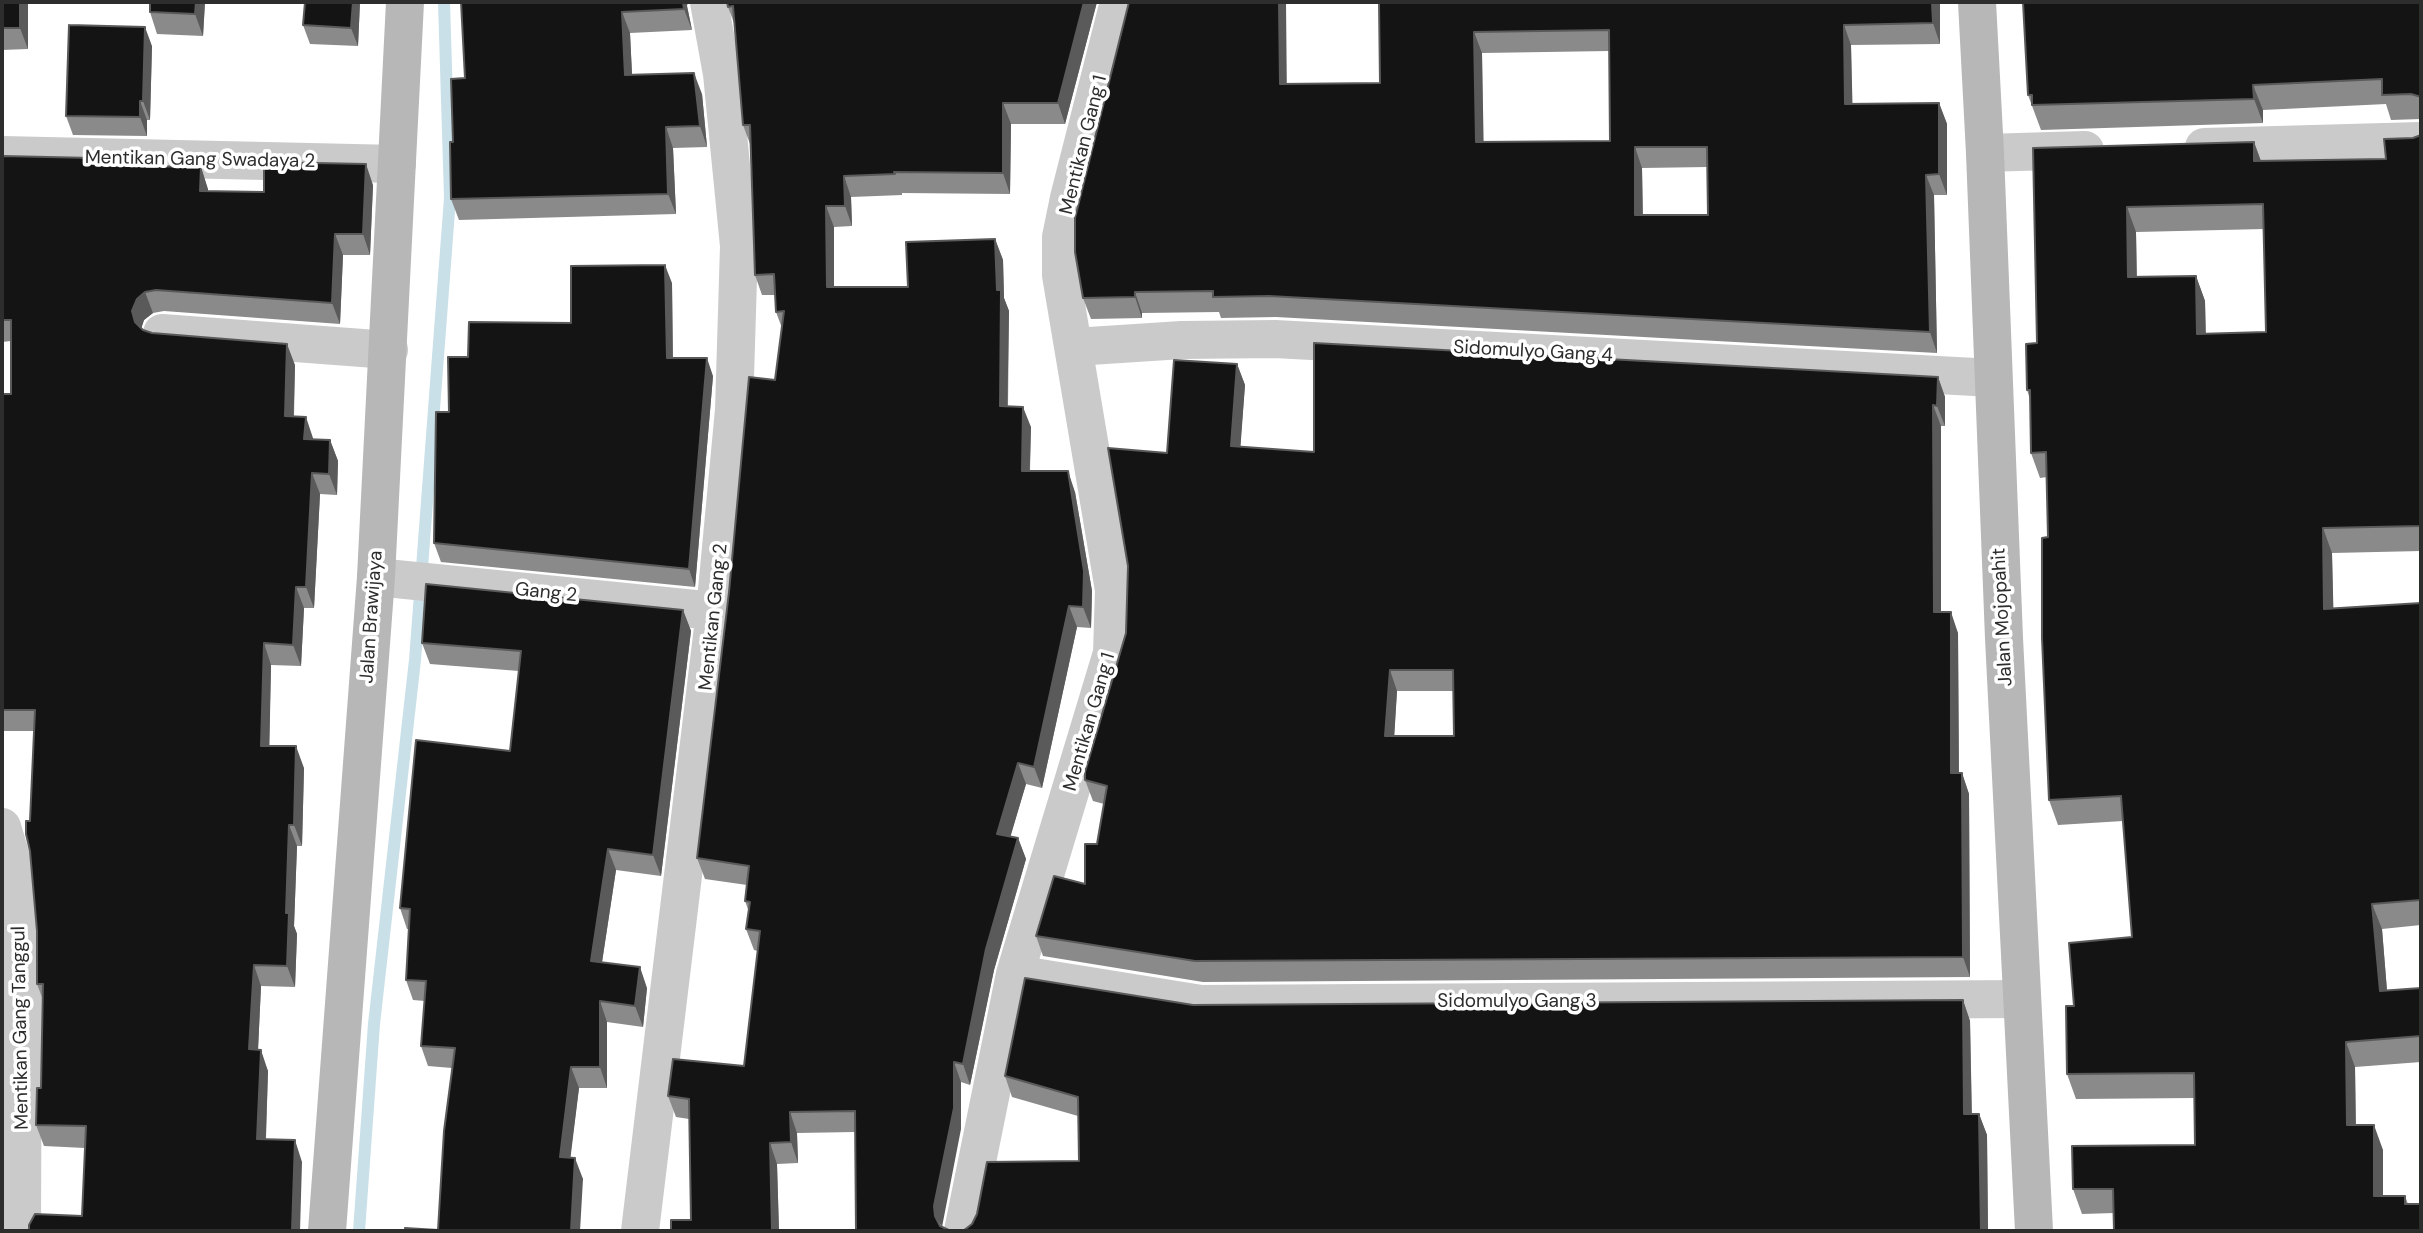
<!DOCTYPE html>
<html>
<head>
<meta charset="utf-8">
<style>
	body { margin:0 }
	#map { position:relative; width:2423px; height:1233px; overflow:hidden; background:#fff; font-family:"DM Sans",sans-serif }
	canvas { display:block }
	.frame { position:absolute; inset:0; border:4px solid #2d2d2d; pointer-events:none }
</style>
</head>
<body>
<div id="map">
<canvas width="2423" height="1233"></canvas>
<div class="frame"></div>
</div>
<script>
const g = document.querySelector('canvas').getContext('2d');
g.lineJoin = 'round';
const poly = rows => new Path2D(rows.map(r => 'M' + r).join(''));
function trace(path, color, width, dash) { g.strokeStyle = color; g.lineWidth = width; g.lineCap = dash ? 'butt' : 'round'; g.setLineDash(dash || []); g.stroke(path); }
function paint(path, color) { g.fillStyle = color; g.fill(path, 'evenodd'); }
function drawText(font, color, halo, rows, align = 'center') {
  g.font = font + ' "DM Sans",sans-serif'; g.lineWidth = 7; g.setLineDash([]); g.textBaseline = 'middle'; g.strokeStyle = halo; g.fillStyle = color; for (const [text, x, y, turn = 0] of rows) {
    g.save(); g.translate(x, y); g.rotate((+turn || 0) * Math.PI / 180); g.textAlign = isNaN(turn) ? turn : align; if (halo) g.strokeText(text, 0, 0); g.fillText(text, 0, 0); g.restore();
  }
}
trace(poly([
	[359,1231,374,1024,415,660,450,198,444,2]
]), '#c9e0e8', 12);
trace(poly([
	[2204,147,2421,141],
	[1985,153,2085,150],
	[2,155,397,164],
	[162,333,389,350],
	[1074,347,1182,340,1275,339,1993,378],
	[376,577,715,611],
	[2,827,16,874,23,954,22,1231],
	[1015,974,1201,1004,2022,999],
	[640,1231,715,611,734,410,739,246,722,74,709,2],
	[963,1231,1015,974,1112,653,1114,590,1061,275,1061,237,1069,198,1119,2]
]), '#cacaca', 38);
trace(poly([
	[1977,2,1985,153,2004,638,2034,1231],
	[327,1231,376,577,405,2]
]), '#b7b7b7', 38);
paint(poly([
	[2,2,28,2,28,49,2,50],
	[205,2,203,36,157,34,150,12],
	[305,2,360,2,358,46,310,44,303,25],
	[461,2,687,6,692,30,630,33,632,74,702,94,707,147,673,148,676,214,459,220,451,199,453,142,465,78],
	[1097,2,1065,124,1011,124,1010,194,902,193,902,195,851,197,852,226,834,227,834,287,908,287,995,239,1003,260,1004,298,1009,311,1008,406,1031,427,1030,471,1075,492,1092,591,1091,628,1077,627,1042,788,1026,784,1010,837,1018,838,1026,859,994,970,970,1085,961,1082,961,1129,856,1231,855,1132,797,1133,798,1163,777,1164,779,1231,671,1231,691,1220,689,1119,676,1117,668,1096,744,1066,758,951,754,950,746,929,749,912,745,901,747,885,705,879,697,858,775,380,782,328,776,312,775,295,762,295,755,275,750,144,743,125,734,23,728,7],
	[1379,2,1940,2,1940,44,1851,45,1852,104,1939,103,1947,124,1947,195,1934,195,1937,353,1276,317,1221,318,1219,312,1142,313,1142,318,1091,319,1083,298,1287,84,1380,83],
	[1609,51,1610,141,1483,142,1482,53],
	[1707,167,1708,215,1643,215,1642,168],
	[2421,2,2421,119,2391,120,2386,104,2263,110,2263,123,2041,130,2028,95],
	[152,46,150,120,147,120,147,136,73,135,66,116],
	[2421,135,2421,551,2332,553,2333,608,2421,603,2421,925,2382,929,2387,990,2421,988,2421,1062,2355,1067,2356,1125,2383,1150,2383,1196,2405,1196,2408,1204,2082,1214,2073,1189,2195,1145,2194,1098,2076,1099,2067,1074,2074,1006,2132,937,2123,821,2058,825,2049,800,2048,537,2047,477,2040,478,2031,453,2030,399,2027,390,2037,343,2033,148,2254,142,2261,161,2386,159,2413,138],
	[2264,229,2266,332,2206,334,2205,301,2196,276,2137,277,2136,232],
	[2,156,139,159,142,166,201,167,208,191,264,192,373,185,370,255,343,255,340,324,164,311,153,313,144,320,141,329,152,333,295,365,294,417,313,439,330,440,338,461,337,495,320,494,314,608,304,608,301,666,271,665,269,746,304,768,302,846,297,846,294,926,297,934,295,987,261,986,258,1050,268,1071,266,1139,302,1162,82,1216,85,1148,44,1146,36,1125,41,1088,43,1000,37,984,37,931,30,821,34,731,2,731,2,394,11,394,11,341,2,342],
	[672,283,673,358,713,376,695,587,441,562,434,543,449,412,468,357,571,323],
	[1237,364,1245,385,1240,447,1314,452,1938,377,1945,397,1945,426,1941,426,1941,612,1958,633,1959,773,1962,773,1969,794,1970,977,1203,982,1043,956,1036,936,1085,884,1097,844,1104,804,1093,801,1085,780,1126,633,1167,453],
	[1397,691,1454,691,1454,736,1394,736],
	[683,610,691,631,661,876,616,870,602,962,647,988,643,1027,607,1022,607,1088,579,1088,570,1157,583,1179,438,1230,452,1068,428,1066,421,1046,425,1001,413,1000,406,980,409,929,407,929,400,908,510,751,519,671,430,664,422,643],
	[1963,1000,1970,1021,1972,1114,1979,1114,1987,1135,1988,1231,956,1231,963,1231,1079,1161,1078,1116,1012,1097,1005,1076,1193,1005]
]), '#8a8a8a');
paint(poly([
	[20,2,28,2,28,49,20,28],
	[196,2,205,2,203,36,195,14],
	[353,2,360,2,358,46,351,28],
	[683,2,688,2,687,6,692,30,684,9],
	[1084,2,1097,2,1065,124,1058,103],
	[1279,2,1286,2,1287,105,1280,84],
	[1932,2,1940,2,1940,44,1933,23],
	[622,12,630,33,633,95,625,75],
	[1844,25,1851,45,1853,125,1845,104],
	[145,27,152,46,150,120,143,101],
	[1474,32,1482,53,1484,163,1476,142],
	[694,73,702,94,707,147,700,126],
	[2253,85,2263,110,2263,123,2254,99],
	[140,101,147,120,147,136,140,117],
	[1003,103,1011,124,1010,194,1003,173],
	[1939,103,1947,124,1947,195,1939,174],
	[666,127,673,148,676,214,668,194],
	[2254,142,2263,167,2254,161],
	[1635,147,1642,168,1643,236,1635,215],
	[366,164,373,185,370,255,363,234],
	[201,167,208,189,208,212,200,191],
	[1926,175,1934,195,1937,353,1930,332],
	[844,176,851,197,852,226,845,206],
	[826,206,834,227,834,307,827,287],
	[2127,207,2136,232,2137,302,2128,277],
	[335,234,343,255,340,324,332,303],
	[995,239,1003,260,1004,298,1009,311,1007,427,1000,406],
	[665,265,672,283,673,376,667,358],
	[2196,276,2205,301,2206,359,2197,334],
	[145,292,153,313,144,320,140,332,135,322,132,311,137,299],
	[1135,292,1142,313,1142,318,1135,297],
	[287,344,295,365,293,438,285,416],
	[707,358,713,376,695,587,689,569],
	[1237,364,1245,385,1239,467,1231,446],
	[1938,377,1945,397,1945,426,1937,406],
	[1933,405,1941,426,1941,633,1934,612],
	[1023,407,1031,427,1029,492,1022,471],
	[306,417,313,438,312,460,304,439],
	[330,440,338,461,337,495,329,474],
	[1068,471,1075,492,1092,591,1091,628,1083,607],
	[312,473,320,494,314,608,306,587],
	[2323,528,2332,553,2334,633,2324,609],
	[296,587,304,608,301,666,293,645],
	[1069,606,1077,627,1042,788,1034,767],
	[683,610,691,631,661,876,653,855],
	[1951,612,1958,633,1959,794,1951,773],
	[264,643,271,665,269,767,261,746],
	[1390,670,1397,691,1393,757,1385,736],
	[296,746,304,768,302,846,294,825],
	[1018,763,1026,784,1005,855,997,834],
	[1962,773,1969,794,1970,977,1963,957],
	[289,825,297,846,294,926,297,934,295,987,287,966,286,913],
	[1018,838,1026,859,994,970,970,1085,963,1064,986,949],
	[608,849,616,870,599,982,591,961],
	[2372,904,2382,929,2389,1016,2380,991],
	[254,965,261,986,257,1071,249,1049],
	[640,967,647,988,643,1027,635,1006],
	[1963,1000,1970,1021,1972,1135,1964,1114],
	[600,1001,607,1022,607,1088,600,1067],
	[2346,1042,2355,1067,2356,1150,2347,1125],
	[261,1050,268,1071,265,1160,257,1139],
	[954,1062,961,1082,961,1129,942,1227,935,1216,934,1206],
	[571,1067,579,1088,568,1178,560,1157],
	[790,1112,797,1133,798,1163,791,1142],
	[1979,1114,1987,1135,1988,1231,1981,1231],
	[2374,1125,2383,1150,2383,1221,2374,1196],
	[295,1140,302,1162,300,1231,292,1231],
	[770,1143,777,1164,779,1231,772,1231],
	[575,1158,583,1179,580,1231,571,1231]
]), '#5a5a5a');
const building = poly([
	[2,2,20,2,20,28,2,28,2,2],
	[150,2,196,2,195,14,150,12,150,2],
	[305,2,353,2,351,28,303,25,305,2],
	[461,2,683,2,684,9,622,12,625,75,694,73,700,126,666,127,668,194,451,199,450,142,453,142,451,79,465,78,461,2],
	[727,2,1084,2,1058,103,1003,103,1003,173,894,172,895,174,844,176,845,206,826,206,827,287,908,287,906,242,995,239,997,290,1001,290,1000,406,1023,407,1022,471,1068,471,1084,571,1083,607,1069,606,1034,767,1018,763,997,834,1018,838,986,949,963,1064,954,1062,954,1108,934,1206,935,1216,940,1226,951,1231,856,1231,855,1111,790,1112,791,1142,770,1143,772,1231,671,1231,671,1220,691,1220,689,1099,668,1096,673,1059,744,1066,760,931,746,929,750,902,745,901,749,866,697,858,729,592,749,377,775,380,784,311,776,312,774,274,755,275,750,125,743,125,733,6,728,7,727,2],
	[1129,2,1279,2,1280,84,1380,83,1379,2,1932,2,1933,23,1844,25,1845,104,1939,103,1939,174,1926,175,1930,332,1269,296,1213,297,1213,291,1135,292,1135,297,1083,298,1075,252,1075,218,1129,2],
	[1609,30,1610,141,1476,142,1474,32,1609,30],
	[1635,147,1707,147,1708,215,1635,215,1635,147],
	[2023,2,2421,2,2421,97,2411,94,2382,95,2382,79,2253,85,2254,99,2032,105,2032,95,2028,95,2023,2],
	[69,25,145,27,143,101,140,101,140,117,66,116,69,25],
	[2421,135,2421,526,2323,528,2324,609,2421,603,2421,900,2372,904,2380,991,2421,988,2421,1036,2346,1042,2347,1125,2374,1125,2374,1196,2405,1196,2405,1204,2421,1204,2421,1231,2114,1231,2113,1189,2073,1189,2072,1146,2195,1145,2194,1073,2067,1074,2066,1006,2074,1006,2069,943,2132,937,2121,796,2049,800,2042,638,2042,538,2048,537,2046,452,2031,453,2030,390,2027,390,2026,344,2037,343,2033,148,2254,142,2254,161,2386,159,2384,139,2413,138,2421,135],
	[2263,204,2266,332,2197,334,2196,276,2128,277,2127,207,2263,204],
	[2,156,139,159,139,166,201,167,200,191,264,192,264,162,366,164,363,234,335,234,332,303,156,290,145,292,137,299,132,311,135,322,143,330,152,333,287,344,285,416,306,417,304,439,330,440,329,474,312,473,306,587,296,587,293,645,264,643,261,746,296,746,294,825,289,825,286,913,289,913,287,966,254,965,249,1049,261,1050,257,1139,295,1140,292,1231,29,1231,29,1225,35,1214,82,1216,86,1126,36,1125,37,1088,41,1088,43,984,37,984,37,931,30,851,26,834,26,821,30,821,35,710,2,710,2,394,11,394,11,320,2,320,2,156],
	[665,265,667,358,707,358,689,569,434,543,436,412,449,412,448,357,468,357,469,322,571,323,571,266,665,265],
	[1314,343,1938,377,1937,406,1933,405,1934,612,1951,612,1951,773,1962,773,1963,957,1195,961,1036,936,1054,876,1085,884,1085,844,1097,844,1107,786,1085,780,1085,772,1126,633,1128,566,1108,448,1167,453,1174,360,1237,364,1231,446,1314,452,1314,343],
	[1390,670,1453,670,1454,736,1385,736,1390,670],
	[426,584,683,610,653,855,608,849,591,961,640,967,635,1006,600,1001,600,1067,571,1067,560,1157,575,1158,571,1231,405,1231,405,1228,438,1230,444,1131,455,1048,421,1046,426,981,406,980,410,909,400,908,416,740,510,751,521,651,422,643,426,584],
	[1025,978,1193,1005,1963,1000,1964,1114,1979,1114,1981,1231,956,1231,963,1231,972,1224,977,1214,987,1162,1079,1161,1078,1097,1005,1076,1025,978]
]);
paint(building, '#141414');
trace(building, '#5a5a5a', 2);
drawText('19px', '#2d2d2d', '#fff', [
	["Mentikan Gang 1",1084,145,-76],
	["Mentikan Gang Swadaya 2",200,160,1],
	["Sidomulyo Gang 4",1533,352,3],
	["Gang 2",546,593,6],
	["Jalan Brawijaya",372,617,-86],
	["Mentikan Gang 2",714,617,-84],
	["Jalan Mojopahit",2003,617,-93],
	["Mentikan Gang 1",1090,722,-74],
	["Sidomulyo Gang 3",1517,1002],
	["Mentikan Gang Tanggul",21,1028,-91]
]);
</script>
</body>
</html>
